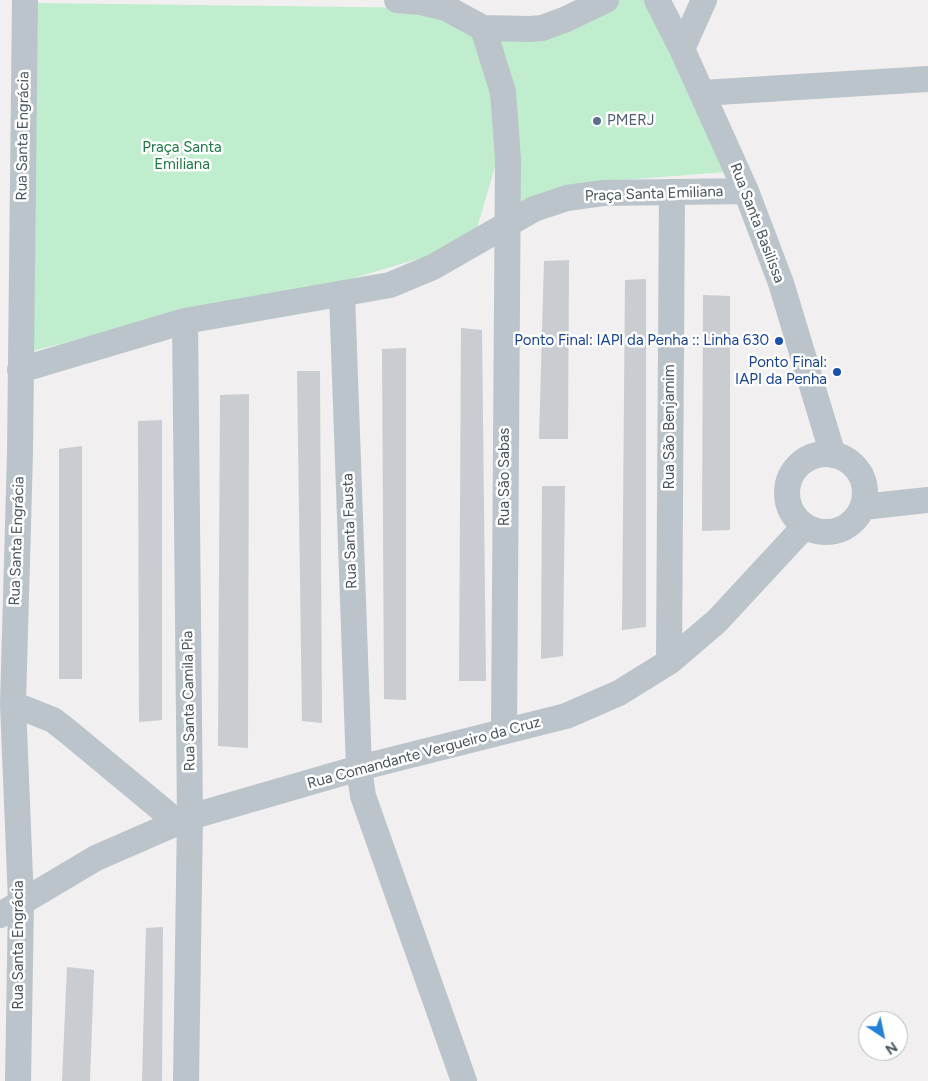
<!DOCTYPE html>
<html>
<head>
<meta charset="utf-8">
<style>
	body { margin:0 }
	#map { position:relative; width:928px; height:1081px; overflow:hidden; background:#f1efef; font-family:Figtree,sans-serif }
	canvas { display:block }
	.north { position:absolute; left:858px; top:1011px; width:50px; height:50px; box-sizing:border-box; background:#fff; border:1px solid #b6bbbd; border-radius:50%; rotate:146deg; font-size:14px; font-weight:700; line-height:20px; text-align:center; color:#48545b }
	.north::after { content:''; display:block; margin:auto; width:18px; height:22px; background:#2181d9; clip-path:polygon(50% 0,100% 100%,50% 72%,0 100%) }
</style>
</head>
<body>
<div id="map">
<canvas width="928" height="1081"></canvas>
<div class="north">N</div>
</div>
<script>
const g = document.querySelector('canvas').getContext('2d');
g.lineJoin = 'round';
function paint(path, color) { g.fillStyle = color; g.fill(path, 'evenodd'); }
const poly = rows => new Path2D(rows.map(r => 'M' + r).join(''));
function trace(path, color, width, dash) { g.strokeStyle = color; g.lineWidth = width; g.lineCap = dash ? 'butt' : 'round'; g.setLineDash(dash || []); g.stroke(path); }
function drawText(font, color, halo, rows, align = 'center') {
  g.font = font + ' Figtree,sans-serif'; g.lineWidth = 5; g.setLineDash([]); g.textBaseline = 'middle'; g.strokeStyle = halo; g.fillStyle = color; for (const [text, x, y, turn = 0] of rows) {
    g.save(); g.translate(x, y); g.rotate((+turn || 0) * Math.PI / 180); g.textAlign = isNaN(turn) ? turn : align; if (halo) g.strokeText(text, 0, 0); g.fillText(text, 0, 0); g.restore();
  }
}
paint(poly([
	[614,0,653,0,727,172,596,182,517,207,492,30],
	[35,3,430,8,477,32,495,93,497,160,477,228,424,257,324,287,237,299,24,353]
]), '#bfedcd');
paint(poly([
	[569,260,568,439,539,439,544,261],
	[646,279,646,627,622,630,625,280],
	[703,295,730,296,730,530,702,531],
	[461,328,482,330,486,681,459,681],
	[406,348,406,700,384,699,382,349],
	[297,371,320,371,322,723,302,721],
	[249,394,248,748,218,746,220,395],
	[162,420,162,720,139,722,138,421],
	[82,446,82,679,59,679,59,449],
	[542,486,565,486,563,656,541,659],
	[163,927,162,1081,142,1081,146,928],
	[67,967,94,970,90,1081,62,1081]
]), '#c9ccd1');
trace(poly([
	[397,0,421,2,446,8,483,28,530,29,542,28,564,20,606,0],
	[657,0,682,49,746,191,781,283,833,455],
	[483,28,503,92,508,159,504,731],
	[682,49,704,0],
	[702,93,928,79],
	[342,294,359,768,363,796,464,1081],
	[185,321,190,817,186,1081],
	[20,370,185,321,390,285,433,267,534,209,567,198,603,193,746,191],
	'787 493a39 39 0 1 1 78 0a39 39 0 1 1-78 0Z',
	[863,507,928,500],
	[669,662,672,192],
	[13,704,53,720,66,730,177,822],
	[0,915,96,858,190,817,359,768,566,716,619,693,669,662,717,621,805,526],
	[18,1081,21,902,13,704,20,453,25,0]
]), '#bbc4cb', 26);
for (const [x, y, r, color] of [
	[597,121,5,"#5c6f8a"],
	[779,341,5,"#1a4fb4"],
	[837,372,5,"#1a4fb4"]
]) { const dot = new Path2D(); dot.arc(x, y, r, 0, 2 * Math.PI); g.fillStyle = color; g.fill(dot); trace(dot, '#fff', 2); }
drawText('15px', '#4e5e75', '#fff', [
	["PMERJ",607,121]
], 'left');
drawText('15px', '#48545b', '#fff', [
	["Rua Santa Engrácia",23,136,-89],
	["Praça Santa Emiliana",654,194,-2],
	["Rua Santa Basilissa",757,223,69],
	["Rua São Benjamim",670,427,-90],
	["Rua São Sabas",505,477,-90],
	["Rua Santa Fausta",350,531,-92],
	["Rua Santa Engrácia",17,541,-88],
	["Rua Santa Camila Pia",189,701,-91],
	["Rua Comandante Vergueiro da Cruz",424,753,-15],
	["Rua Santa Engrácia",19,945,-90]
]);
drawText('15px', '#1b7a42', '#fff', [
	["Praça Santa",182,148],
	["Emiliana",182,165]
]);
drawText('15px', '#164399', '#fff', [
	["Ponto Final: IAPI da Penha :: Linha 630",769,341],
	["Ponto Final:",827,363],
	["IAPI da Penha",827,380]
], 'right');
</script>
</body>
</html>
